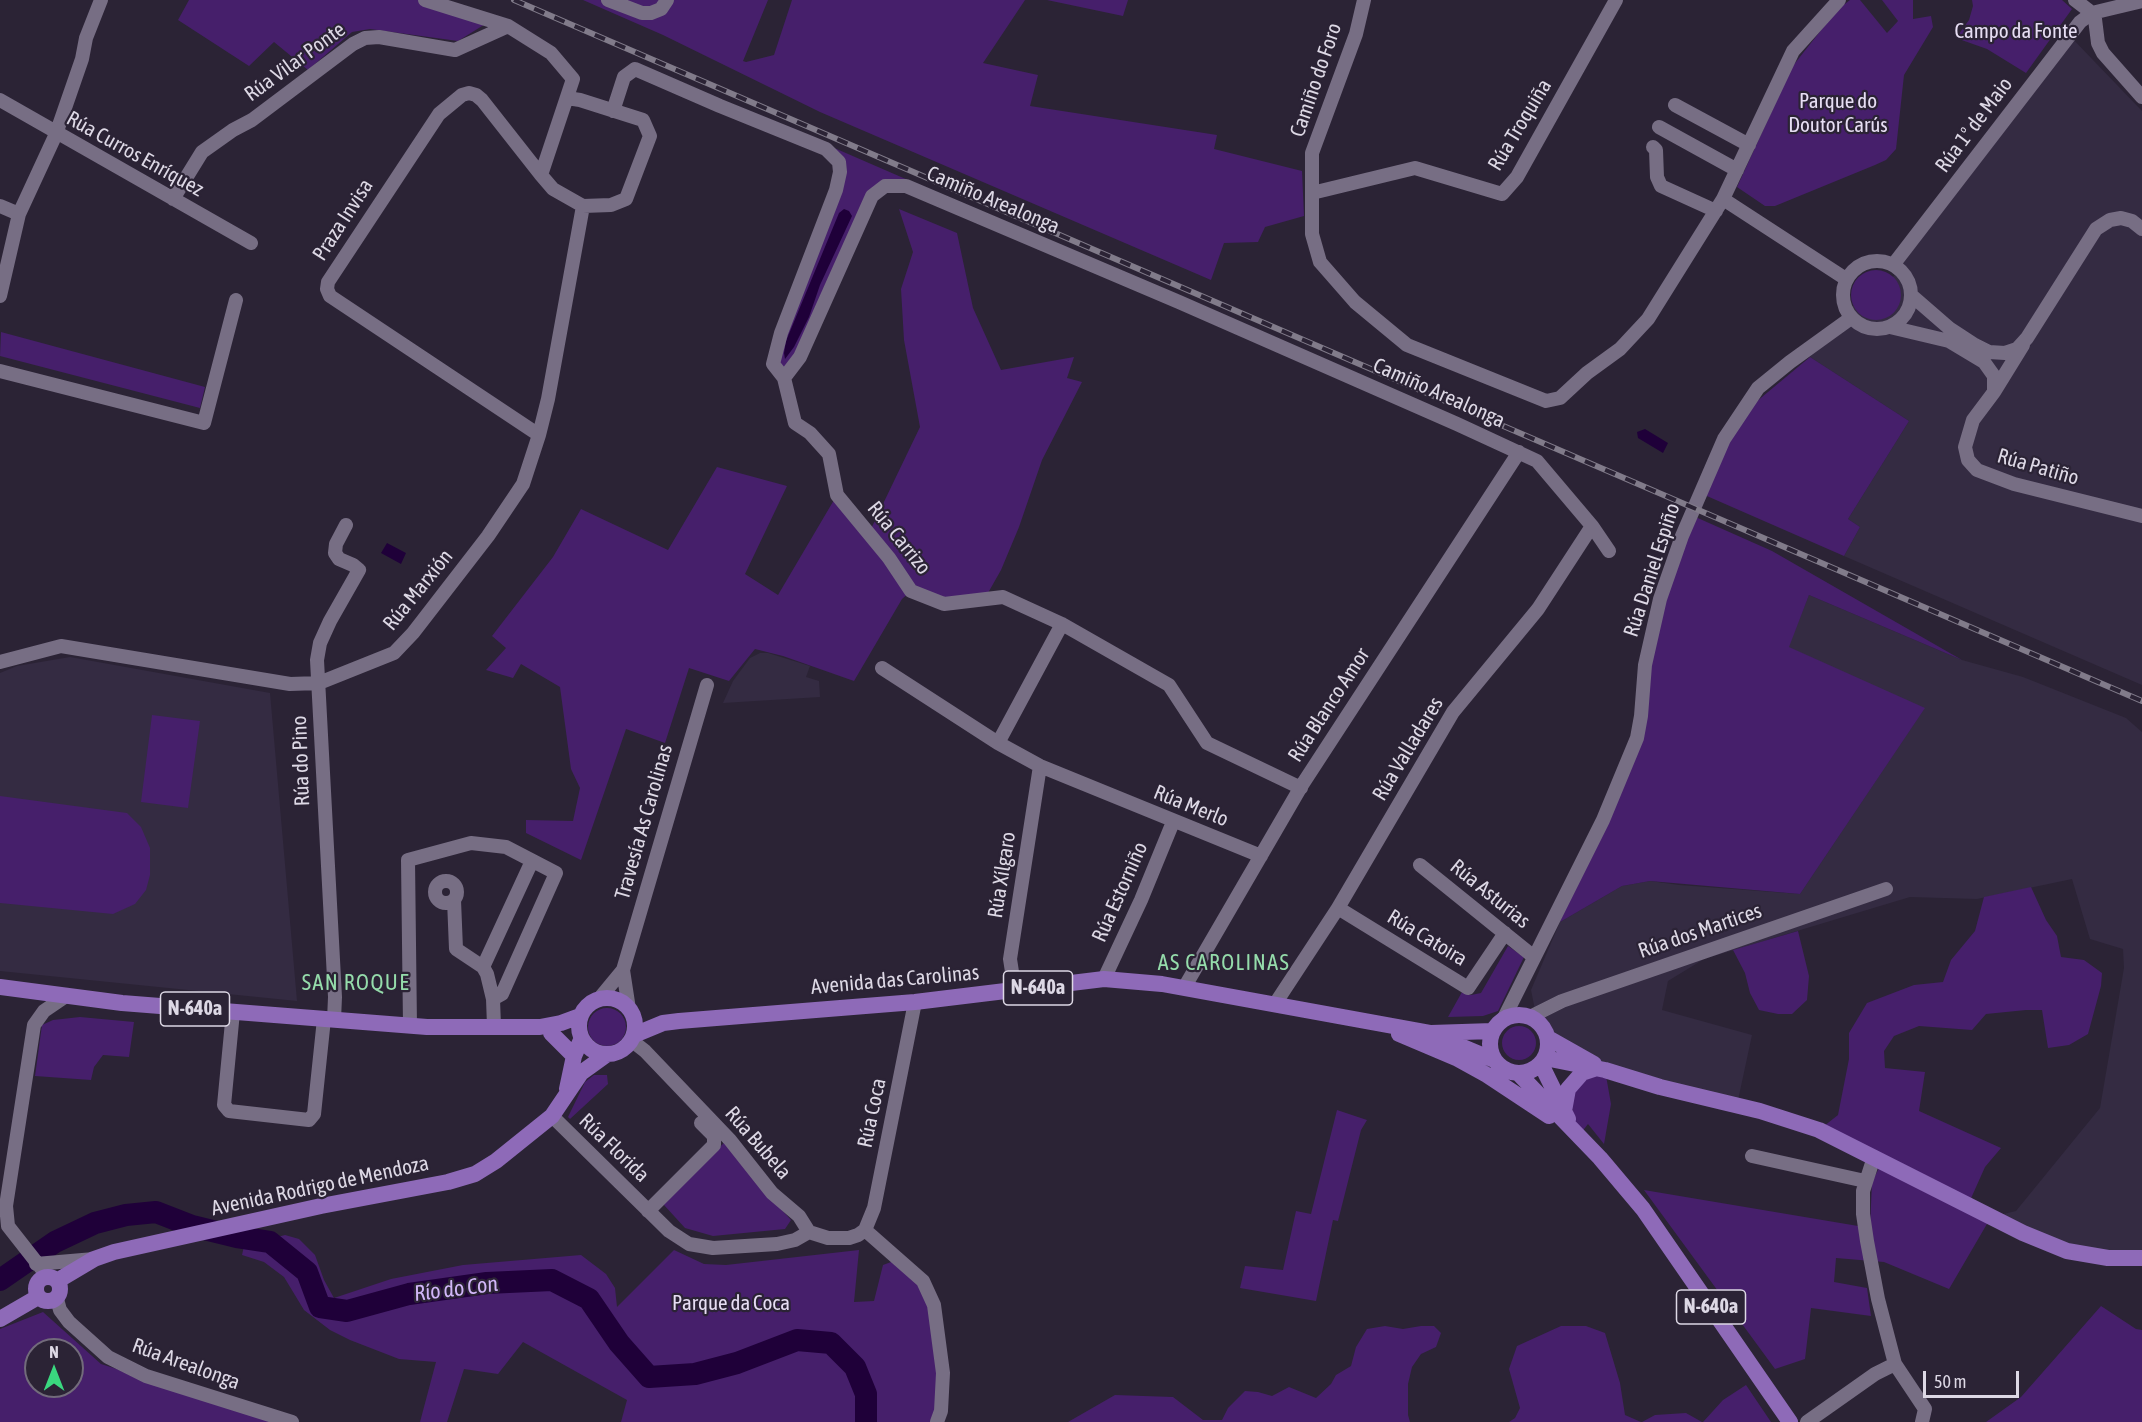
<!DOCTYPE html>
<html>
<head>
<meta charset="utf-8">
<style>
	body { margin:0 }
	#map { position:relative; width:2142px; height:1422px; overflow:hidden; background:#2b2335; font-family:"Asap Condensed",sans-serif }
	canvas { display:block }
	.north { position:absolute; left:24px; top:1338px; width:60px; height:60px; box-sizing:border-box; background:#2b2335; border:2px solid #726b7b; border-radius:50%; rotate:0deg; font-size:16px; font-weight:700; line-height:24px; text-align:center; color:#ddd8e5 }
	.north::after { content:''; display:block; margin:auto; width:21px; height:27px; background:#3ad77f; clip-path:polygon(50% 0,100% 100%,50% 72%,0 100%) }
	.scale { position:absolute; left:1923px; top:1371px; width:96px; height:27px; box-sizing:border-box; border:3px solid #ddd8e5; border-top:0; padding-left:8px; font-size:18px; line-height:21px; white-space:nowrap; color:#ddd8e5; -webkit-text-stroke:4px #2b2335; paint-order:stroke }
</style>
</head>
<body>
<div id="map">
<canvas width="2142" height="1422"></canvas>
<div class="north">N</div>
<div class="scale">50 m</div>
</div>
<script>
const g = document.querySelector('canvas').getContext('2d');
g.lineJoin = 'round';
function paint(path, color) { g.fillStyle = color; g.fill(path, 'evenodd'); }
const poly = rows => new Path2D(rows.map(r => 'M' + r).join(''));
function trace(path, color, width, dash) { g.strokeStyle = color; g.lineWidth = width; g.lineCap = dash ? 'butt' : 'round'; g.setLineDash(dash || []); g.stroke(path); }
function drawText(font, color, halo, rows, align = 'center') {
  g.font = font + ' "Asap Condensed",sans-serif'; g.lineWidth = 4.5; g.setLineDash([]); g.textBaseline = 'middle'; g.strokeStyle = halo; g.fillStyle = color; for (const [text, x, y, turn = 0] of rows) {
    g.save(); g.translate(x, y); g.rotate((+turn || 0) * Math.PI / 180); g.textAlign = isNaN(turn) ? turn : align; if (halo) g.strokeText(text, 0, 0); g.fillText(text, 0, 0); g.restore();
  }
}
paint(poly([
	[2069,35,2142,111,2142,685,1844,556,1860,527,1848,519,1909,421,1810,357,1846,311,1894,276],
	[1809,595,1962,660,2023,677,2126,718,2142,732,2142,1258,2108,1258,1991,1217,2016,1211,2100,1108,2124,968,2123,949,2090,939,2072,879,1977,899,1910,897,1704,959,1668,981,1662,1010,1752,1035,1737,1105,1605,1070,1546,1031,1537,1020,1531,990,1560,922,1622,886,1650,881,1679,885,1800,894,1924,709,1788,647],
	[760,653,768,653,810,666,806,677,819,681,820,697,723,703,733,681,750,658],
	[70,657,270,693,297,1001,0,971,0,673,17,666]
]), '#342b42');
paint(poly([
	[189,0,424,0,490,21,458,41,370,29,352,32,308,70,274,42,249,66,178,20],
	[583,0,768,0,743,61,746,62,774,55,792,0,1025,0,983,63,1038,75,1030,106,1217,135,1214,149,1302,171,1304,216,1265,227,1258,242,1224,243,1211,280,820,112,663,35],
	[1047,0,1128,0,1123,16],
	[1850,0,1860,0,1887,33,1898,21,1882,0,1913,0,1913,19,1931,16,1933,27,1904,75,1896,149,1886,160,1875,165,1775,206,1765,206,1737,187,1792,67,1837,10],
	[1972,0,2062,0,2072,9,2026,73,1987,49,1956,38,1969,20,1973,6],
	[832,147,908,180,906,186,885,186,869,202,789,374,773,364,840,172],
	[899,209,957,233,973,308,1001,370,1074,357,1067,378,1082,382,1042,460,1019,527,1001,570,984,600,944,604,911,591,902,599,854,681,783,656,755,649,729,681,689,668,665,743,626,729,581,860,526,833,526,820,573,821,580,788,571,769,560,687,521,664,513,678,486,670,506,648,492,636,553,557,581,509,668,550,717,467,787,486,745,574,778,595,834,500,869,533,920,427,904,340,901,289,913,252],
	'1851 295a25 25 0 1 1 50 0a25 25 0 1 1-50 0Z',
	[1,332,205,387,200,408,0,356],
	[1810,357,1909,421,1848,519,1860,527,1844,556,1700,493,1737,425,1756,402],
	[1691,515,1772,551,1962,660,1809,595,1789,647,1925,708,1800,894,1650,881,1622,886,1560,922,1584,856,1637,738,1645,665],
	[152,715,200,721,188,808,141,802],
	[0,796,127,813,141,827,150,848,150,875,146,890,135,904,113,914,0,903],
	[2031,887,2046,920,2057,936,2061,957,2084,960,2102,973,2101,986,2088,1034,2069,1045,2048,1048,2042,1010,2026,1010,1986,1014,1972,1030,1919,1026,1894,1036,1884,1051,1885,1068,1925,1072,1919,1111,2001,1148,1985,1167,1968,1205,1991,1217,1949,1289,1884,1262,1836,1258,1834,1282,1867,1288,1871,1316,1811,1308,1805,1359,1775,1369,1644,1190,1870,1228,1872,1182,1882,1162,1819,1130,1838,1115,1849,1059,1849,1033,1867,1003,1914,985,1943,982,1951,960,1975,931,1984,897],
	[1798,931,1809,976,1807,1000,1792,1014,1778,1014,1759,1010,1750,993,1745,973,1733,950],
	[1508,946,1524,957,1498,1011,1483,1016,1448,1017,1462,992,1471,995,1481,993],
	'588 1027a19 19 0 1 1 38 0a19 19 0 1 1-38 0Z',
	[80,1017,134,1022,129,1057,103,1055,94,1067,91,1080,35,1076,42,1025,53,1020],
	'1502 1043a17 17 0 1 1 34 0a17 17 0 1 1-34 0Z',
	[1605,1070,1611,1104,1604,1144,1588,1124,1578,1137,1568,1089],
	[594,1075,607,1075,608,1084,570,1119,568,1117,585,1082],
	[1337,1110,1367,1120,1361,1130,1338,1221,1333,1220,1316,1301,1240,1288,1245,1266,1283,1270,1296,1211,1311,1214],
	[725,1142,757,1183,791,1220,785,1229,713,1236,685,1228,664,1205,665,1199],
	[285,1235,299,1239,315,1255,324,1280,334,1298,391,1279,463,1265,581,1255,606,1274,615,1288,617,1307,674,1250,704,1264,726,1265,859,1250,854,1302,874,1301,883,1265,899,1259,923,1281,943,1373,936,1422,621,1422,627,1400,523,1342,498,1374,464,1369,447,1422,420,1422,436,1362,399,1359,350,1340,330,1330,304,1310,284,1277,264,1262,242,1255,244,1246],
	[2101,1306,2136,1329,2142,1330,2142,1422,1986,1422,2021,1397],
	[43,1312,101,1364,284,1422,0,1422,0,1329],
	[36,1350,72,1350,72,1386,36,1386],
	[1385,1326,1403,1329,1421,1326,1434,1326,1441,1333,1436,1347,1421,1354,1412,1367,1408,1384,1408,1415,1410,1422,1068,1422,1115,1395,1173,1397,1203,1420,1222,1420,1228,1408,1245,1391,1258,1392,1272,1396,1289,1387,1316,1398,1331,1384,1336,1375,1351,1366,1356,1347,1367,1329],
	[1561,1326,1586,1326,1605,1333,1620,1383,1625,1415,1641,1422,1509,1422,1515,1418,1520,1408,1509,1369,1517,1346],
	[1746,1385,1771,1422,1703,1422,1723,1400],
	[1686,1413,1702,1422,1642,1422,1655,1415]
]), '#461f6b');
paint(poly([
	[844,209,849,211,852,216,820,285,809,317,794,347,785,359,784,353,786,341,839,213],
	[1645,429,1668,443,1663,453,1638,438,1637,432],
	[387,543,406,553,401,564,381,553],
	[16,1256,27,1260,23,1272,0,1290,0,1270]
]), '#1f0039');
trace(poly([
	[0,1280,55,1242,95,1223,126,1215,156,1212,192,1226,237,1237,270,1242,307,1272,320,1307,347,1311,409,1294,487,1283,552,1280,589,1299,619,1343,649,1377,695,1374,737,1363,797,1340,831,1343,855,1367,866,1394,866,1422]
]), '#1f0039', 22);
trace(poly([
	[425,0,508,26,551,53,573,79,541,175,553,189,583,206,611,205,626,199,650,136,643,120,580,100,567,98],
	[608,0,642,13,651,13,661,9,667,0],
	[1364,0,1356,34,1312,153,1312,234,1320,262,1355,302,1407,345,1546,401,1560,398,1587,373,1620,349,1648,319,1723,199,1793,51,1839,0],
	[2075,0,2092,13,2095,19,2098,43,2103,53,2142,97],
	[0,100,251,243],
	[1675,105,1749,145],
	[613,111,624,77,635,69,720,106,826,149,839,162,840,172,836,190,781,333,773,364,784,378,800,357,872,196,885,186,906,186,1179,302,1457,424,1537,461,1592,526,1609,551],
	[1659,127,1737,170],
	[1653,147,1656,150,1657,177,1661,186,1716,211],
	[1312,193,1415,168,1502,194,1517,177,1616,0],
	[173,199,202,152,233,130,252,120,353,44,365,38,379,37,455,50,508,26],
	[1723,199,1846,279],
	[0,206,19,214],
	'1843 295a34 34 0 1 1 68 0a34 34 0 1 1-68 0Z',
	[1893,265,2080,22,2092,13,2142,1],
	[1911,295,1949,328,1975,345,1989,352,2005,353,2017,349,2027,338,2096,229,2110,220,2121,218,2132,221,2142,229],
	[0,296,19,214,56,134,82,59,86,38,101,0],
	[1890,327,1949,341,1984,362,1994,376,1994,392,1973,420,1965,447,1968,460,1977,470,2014,484,2142,516],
	[0,371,204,423,236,300],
	[784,378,795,423,810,433,829,454,837,495,889,558,911,591,944,604,1003,597,1062,624,1169,685,1207,743,1301,788],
	[1994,392,2023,345],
	[539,435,330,296,327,289,328,282,439,114,462,95,469,93,476,95,482,100,541,175],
	[0,662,61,646,290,684,319,683,394,653,413,633,488,536,523,484,539,435,548,399,583,206],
	[882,668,998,743,1040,766,1261,856],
	[998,743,1062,624],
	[1420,865,1534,957],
	'435 892a11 11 0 1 1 22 0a11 11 0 1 1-22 0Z',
	[454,900,456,949,483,967,487,974,493,999,494,1026],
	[1338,908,1468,988,1505,933],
	[483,967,532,861],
	[1104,979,1141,900,1173,822],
	[1184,988,1302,785,1519,452],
	[1015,991,1010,959,1040,766],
	[599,999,623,970],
	[1275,1004,1338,908,1453,712,1538,609,1592,526],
	[629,1009,623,970,707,685],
	[233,1012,224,1105,229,1111,309,1120,314,1114,324,1019],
	[1530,1017,1562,1001,1886,889],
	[334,1020,335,997,317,660,320,643,330,621,359,570,353,565,339,559,335,553,336,544,346,525],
	[1503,1020,1603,820,1637,738,1641,716,1645,665,1660,599,1682,536,1724,439,1758,388,1790,362,1851,318],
	[410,1026,408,860,471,843,506,847,556,873,502,994,493,999],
	[631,1040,645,1051,730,1140,772,1193,799,1216,809,1232,828,1238,849,1238,858,1235,865,1230,874,1208,915,1002],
	[552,1116,669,1231,689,1244,713,1248,777,1244,795,1240,809,1232],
	[1752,1156,1865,1181],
	[1874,1157,1863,1191,1863,1214,1867,1241,1878,1299,1895,1364,1925,1409,1922,1422],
	[648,1211,714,1145,714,1136,701,1123],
	[865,1230,923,1281,934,1305,943,1373,941,1411,937,1422],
	[36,1264,94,1259],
	[48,1277,8,1226,6,1206,34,1025,44,1011,66,996],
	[57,1299,60,1310,69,1322,108,1357,146,1376,292,1422],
	[1807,1422,1875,1374,1895,1364]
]), '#776e84', 14);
trace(poly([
	[0,987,122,1003,427,1027,540,1027,561,1023,580,1016],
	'579 1026a28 28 0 1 1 56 0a28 28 0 1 1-56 0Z',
	'1490 1044a29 29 0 1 1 58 0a29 29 0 1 1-58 0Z',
	[551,1033,574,1056],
	[1399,1034,1458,1059,1487,1075,1549,1116],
	[634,1035,663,1023,679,1021,915,1002,1104,979,1162,984,1431,1033,1493,1031],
	[1437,1036,1494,1060],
	[1548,1038,1594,1064],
	[1545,1058,1605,1070,1660,1087,1760,1111,1819,1130,2023,1233,2067,1251,2108,1258,2142,1258],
	[1541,1064,1568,1119],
	[1518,1073,1600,1158,1643,1209,1790,1422],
	[567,1089,574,1056,581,1040],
	[1564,1111,1568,1089,1582,1073,1594,1069],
	'36 1289a12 12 0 1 1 24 0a12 12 0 1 1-24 0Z',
	[57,1281,94,1259,114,1252,321,1206,448,1182,475,1174,496,1161,552,1116,581,1073,606,1055],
	[0,1319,38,1297]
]), '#8e6ab8', 16);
const rail = poly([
	[514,0,2142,701]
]);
trace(rail, '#817b8a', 6);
trace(rail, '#2b2335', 4, [11]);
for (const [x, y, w] of [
	[1038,988,69],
	[195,1009,69],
	[1711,1307,69]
]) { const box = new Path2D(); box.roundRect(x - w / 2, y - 17, w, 34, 4.5); g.fillStyle = '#2b2335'; g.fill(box); trace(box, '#ddd8e5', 1.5); }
drawText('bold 20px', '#ddd8e5', null, [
	["N-640a",1038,988],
	["N-640a",195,1009],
	["N-640a",1711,1307]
]);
drawText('21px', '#e7def4', '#2b2335', [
	["Campo da Fonte",2016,31],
	["Parque do",1838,101],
	["Doutor Carús",1838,125],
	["Parque da Coca",731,1303]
]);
drawText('21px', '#ddd8e5', '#2b2335', [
	["Rúa Vilar Ponte",295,62,-36],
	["Camiño do Foro",1316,80,-71],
	["Rúa Troquiña",1520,125,-59],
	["Rúa 1º de Maio",1974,125,-53],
	["Rúa Curros Enríquez",135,154,29],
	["Camiño Arealonga",993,200,23],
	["Praza Invisa",343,220,-57],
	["Camiño Arealonga",1439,393,24],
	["Rúa Patiño",2038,467,16],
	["Rúa Carrizo",899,538,51],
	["Rúa Daniel Espiño",1652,570,-72],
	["Rúa Marxión",418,590,-51],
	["Rúa Blanco Amor",1329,705,-57],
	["Rúa Valladares",1408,749,-59],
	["Rúa do Pino",301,761,-92],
	["Rúa Merlo",1191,806,22],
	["Travesía As Carolinas",644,822,-74],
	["Rúa Xílgaro",1002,875,-81],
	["Rúa Estorniño",1120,892,-66],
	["Rúa Asturias",1490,894,39],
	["Rúa dos Martices",1700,931,-19],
	["Rúa Catoira",1427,938,31],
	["Avenida das Carolinas",895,980,-5],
	["Rúa Coca",872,1113,-78],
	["Rúa Bubela",758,1143,49],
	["Rúa Florida",614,1148,44],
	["Avenida Rodrigo de Mendoza",320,1186,-12],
	["Rúa Arealonga",186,1364,20]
]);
g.letterSpacing = '1.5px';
drawText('22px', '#95dcab', '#2b2335', [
	["AS CAROLINAS",1224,963],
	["SAN ROQUE",356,983]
]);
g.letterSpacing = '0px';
drawText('italic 22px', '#d1b6f8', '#2b2335', [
	["Río do Con",456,1289,-7]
]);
</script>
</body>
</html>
